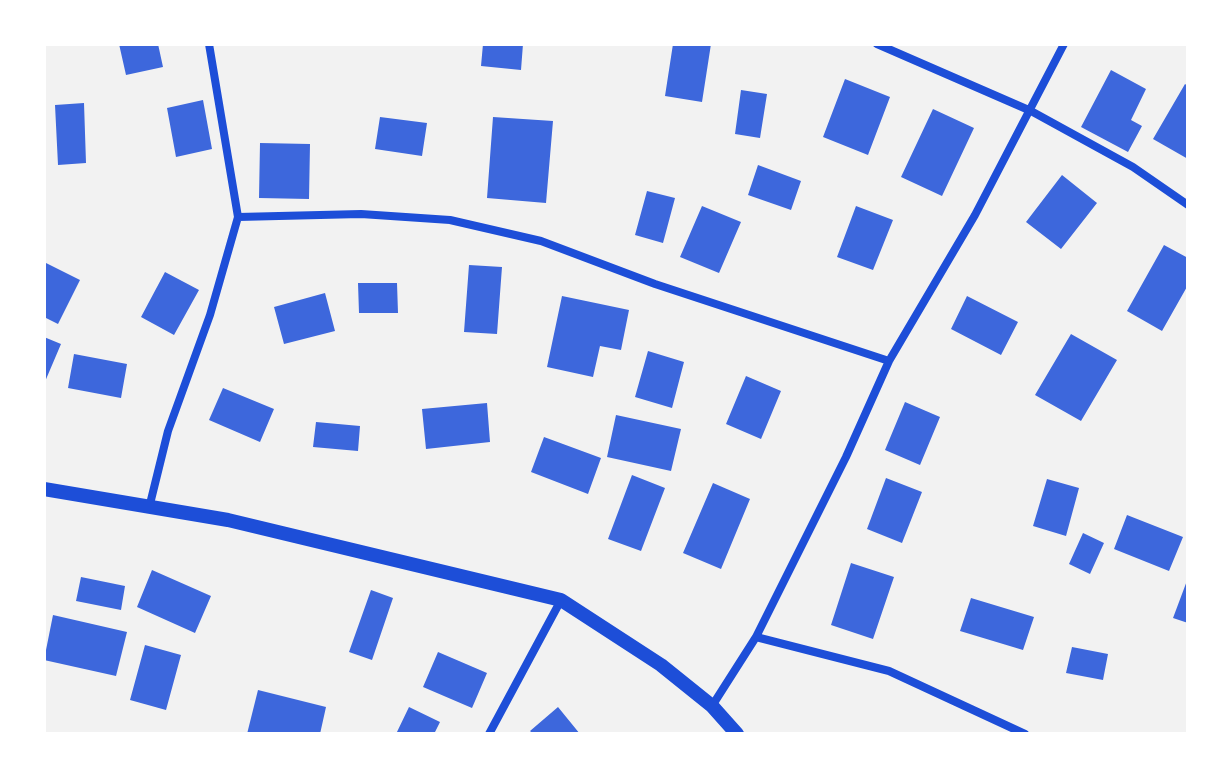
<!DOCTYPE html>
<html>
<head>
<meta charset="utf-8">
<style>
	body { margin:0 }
	#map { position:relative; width:1232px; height:778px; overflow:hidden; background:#f2f2f2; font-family:Raleway,sans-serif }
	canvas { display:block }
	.frame { position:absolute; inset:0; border:46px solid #fff; pointer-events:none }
</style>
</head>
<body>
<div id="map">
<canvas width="1232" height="778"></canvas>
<div class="frame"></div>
</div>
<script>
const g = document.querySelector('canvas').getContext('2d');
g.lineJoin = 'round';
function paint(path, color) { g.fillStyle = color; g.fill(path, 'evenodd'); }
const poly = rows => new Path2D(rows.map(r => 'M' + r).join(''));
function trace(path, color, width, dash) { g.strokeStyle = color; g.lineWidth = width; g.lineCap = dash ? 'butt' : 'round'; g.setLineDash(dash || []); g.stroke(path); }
paint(poly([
	[119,44,158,44,163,67,126,75],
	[483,44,523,44,521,70,481,66],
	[673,44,711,44,702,102,665,96],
	[1111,70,1146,89,1131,120,1142,126,1128,152,1081,127],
	[845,79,890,97,868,155,823,137],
	[1185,84,1188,86,1188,159,1153,139],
	[741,90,767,94,760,138,735,134],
	[203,100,212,149,176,157,167,108],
	[84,103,86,163,58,165,55,105],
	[933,109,974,128,942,196,901,177],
	[380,117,427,123,422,156,375,149],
	[493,117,553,121,546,203,487,198],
	[260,143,310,144,309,199,259,198],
	[758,165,801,181,791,210,748,195],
	[1062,175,1097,203,1061,249,1026,222],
	[647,191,675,198,663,243,635,235],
	[702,206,741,222,719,273,680,257],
	[856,206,893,220,873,270,837,257],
	[1164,245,1188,258,1188,285,1162,331,1127,311],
	[44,262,80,280,58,324,44,317],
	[469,265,502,267,497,334,464,332],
	[165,272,199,290,174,335,141,317],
	[358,283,397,283,398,313,359,313],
	[325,293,335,331,284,344,274,307],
	[562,296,629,310,621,350,600,346,593,377,547,367],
	[967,296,1018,322,1001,355,951,329],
	[1071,334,1117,360,1081,421,1035,395],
	[44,337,61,344,44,384],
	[648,351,684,362,672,408,635,397],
	[74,354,127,364,121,398,68,388],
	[746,376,781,391,761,439,726,424],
	[223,388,274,409,260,442,209,420],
	[905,402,940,417,920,465,885,450],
	[487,403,490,442,426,449,422,409],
	[616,415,681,429,671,471,607,457],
	[316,422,360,426,358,451,313,447],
	[544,437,601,458,588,494,531,472],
	[632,475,665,488,641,551,608,539],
	[886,478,922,492,902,543,867,529],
	[1047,479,1079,488,1066,536,1033,526],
	[713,483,750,499,721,569,683,553],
	[1127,515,1183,537,1169,571,1114,549],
	[1083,533,1104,543,1090,574,1069,564],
	[851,563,894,577,873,639,831,625],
	[152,570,211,596,195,633,137,607],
	[81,577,125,586,121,610,76,601],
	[1188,578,1188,623,1173,618],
	[371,590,393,598,372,660,349,652],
	[971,598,1034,617,1023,650,960,631],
	[53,615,127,632,116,676,44,660],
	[145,645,181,655,166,710,130,700],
	[1072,647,1108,654,1103,680,1066,673],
	[438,652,487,673,472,708,423,687],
	[258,690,326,707,320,734,247,734],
	[409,707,440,722,434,734,396,734],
	[558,707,580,734,533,734,530,731]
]), '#3d67dc');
trace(poly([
	[877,44,1031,111,1133,167,1188,205],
	[238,217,361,214,450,220,541,241,655,284,889,361],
	[149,508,168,431,210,315,238,217,209,44],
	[756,637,889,671,1025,734],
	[712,706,756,637,846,457,889,361,975,215,1064,44],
	[489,734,561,600]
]), '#1d4ed8', 8);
trace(poly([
	[44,489,228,520,561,600,661,665,712,706,737,734]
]), '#1d4ed8', 14);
</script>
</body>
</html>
